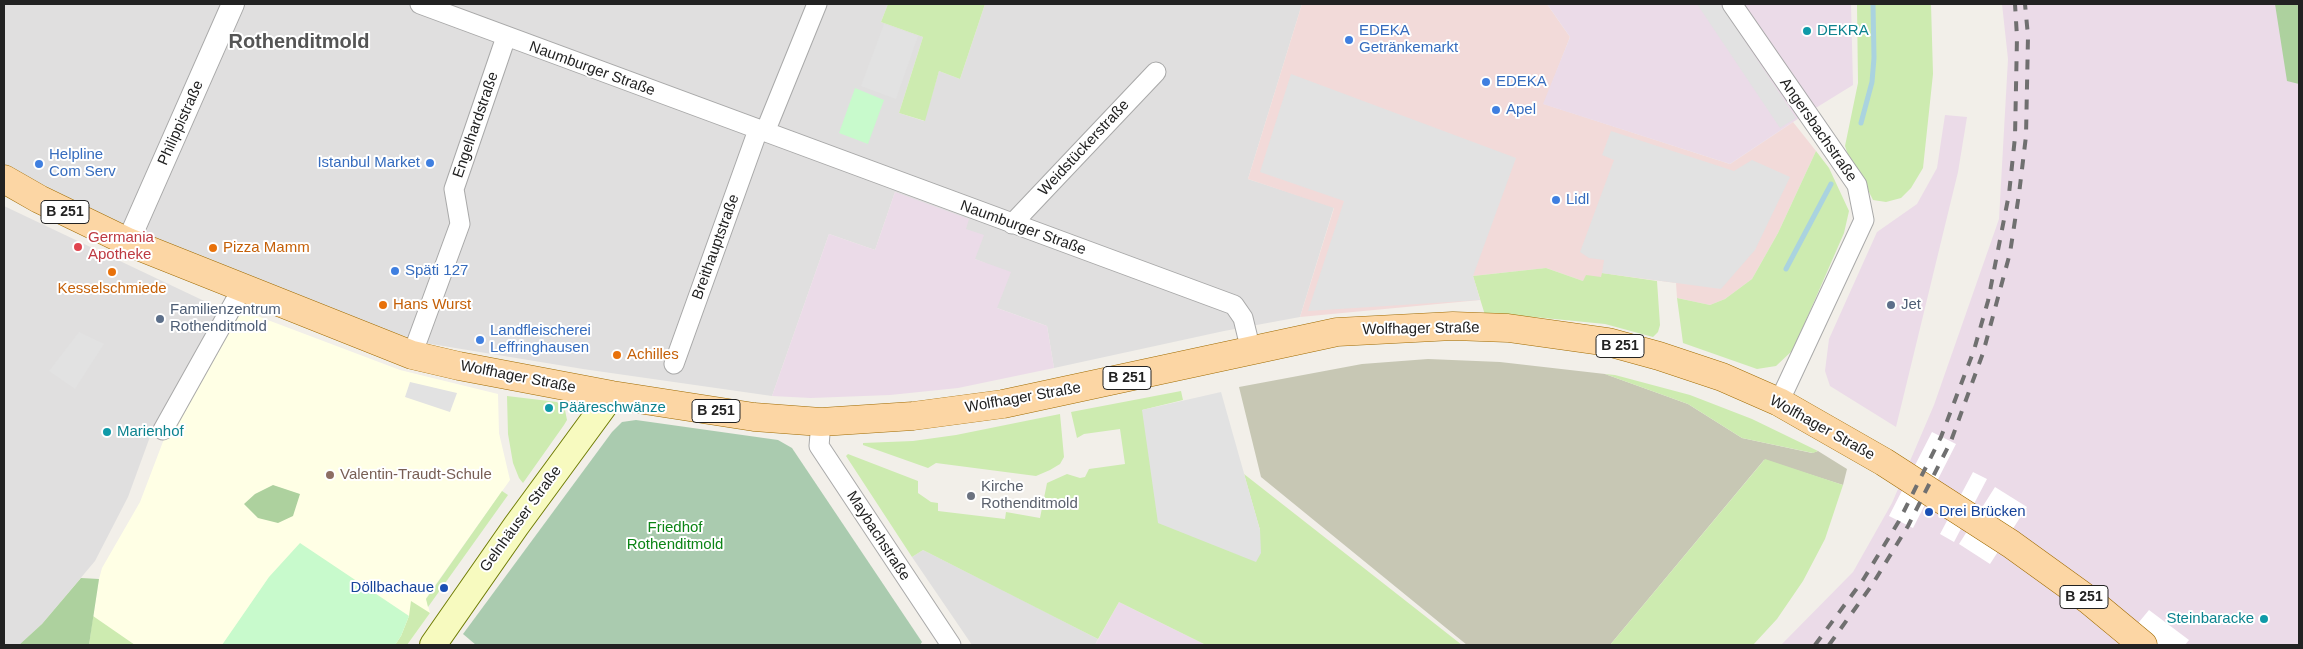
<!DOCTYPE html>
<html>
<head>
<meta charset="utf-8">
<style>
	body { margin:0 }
	#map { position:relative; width:2303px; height:649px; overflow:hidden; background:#f2efe9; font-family:Helvetica,sans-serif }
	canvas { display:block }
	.frame { position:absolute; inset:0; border:5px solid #222; pointer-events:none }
</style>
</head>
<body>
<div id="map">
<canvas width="2303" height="649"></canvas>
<div class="frame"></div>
</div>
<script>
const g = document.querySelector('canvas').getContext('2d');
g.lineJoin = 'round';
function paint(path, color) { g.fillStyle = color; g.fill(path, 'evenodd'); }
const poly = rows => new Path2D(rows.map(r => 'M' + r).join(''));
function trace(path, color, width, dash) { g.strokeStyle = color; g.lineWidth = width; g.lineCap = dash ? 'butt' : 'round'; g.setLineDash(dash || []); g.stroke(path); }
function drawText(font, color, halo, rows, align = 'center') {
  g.font = font + ' Helvetica,sans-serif'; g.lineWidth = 4; g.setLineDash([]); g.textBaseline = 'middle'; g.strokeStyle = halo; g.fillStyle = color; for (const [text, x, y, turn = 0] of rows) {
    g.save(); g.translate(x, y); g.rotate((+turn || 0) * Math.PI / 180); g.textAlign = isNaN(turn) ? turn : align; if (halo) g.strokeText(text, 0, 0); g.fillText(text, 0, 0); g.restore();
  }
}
paint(poly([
	[4,4,888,4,881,22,923,37,899,113,924,121,939,71,960,79,985,4,1302,4,1248,179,1334,207,1300,317,1224,331,1054,368,1047,326,997,308,985,263,975,259,966,229,895,192,875,250,829,234,772,396,583,369,425,343,378,327,165,243,111,219,4,165],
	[4,206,219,308,191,365,151,434,128,497,95,561,42,624,19,645,4,645],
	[923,550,1024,601,1098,639,1095,645,972,645,912,557]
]), '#e0dfdf');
paint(poly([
	[1302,4,1547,4,1570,37,1544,104,1730,164,1793,122,1816,151,1778,233,1752,279,1725,299,1710,305,1677,298,1676,283,1602,273,1602,277,1583,281,1546,268,1473,276,1480,300,1300,317,1334,208,1248,179]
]), '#f2dad9');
paint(poly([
	[1547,4,1851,4,1853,85,1793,122,1730,164,1543,104,1570,37],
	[2002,4,2299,4,2299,645,1781,645,1853,572,1892,503,1934,405,1999,219,2008,59],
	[1945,115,1967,117,1958,172,1896,427,1830,386,1825,371,1829,339,1877,232,1917,204,1937,168],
	[895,192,969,219,966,229,984,235,975,259,1011,272,997,308,1047,326,1054,368,958,388,890,395,811,398,772,396,829,234,875,250],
	[1119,602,1206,645,1095,645]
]), '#ebdbe8');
paint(poly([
	[236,308,400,370,498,394,499,433,510,480,426,598,430,613,407,645,89,645,99,579,102,568,140,502,164,439]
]), '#ffffe5');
paint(poly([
	[1428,359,1500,362,1605,374,1688,404,1742,438,1812,453,1818,451,1847,469,1843,485,1764,460,1610,645,1467,645,1261,477,1239,387,1362,364]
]), '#c7c7b4');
paint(poly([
	[888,4,985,4,960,79,939,71,925,121,899,113,923,37,881,22],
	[1867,4,1931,4,1933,74,1923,168,1911,188,1901,198,1886,202,1873,200,1864,182,1851,164,1845,146,1858,83,1857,5],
	[1816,151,1829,168,1849,211,1844,233,1793,350,1776,366,1757,369,1683,343,1677,298,1710,305,1725,299,1752,279,1778,233],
	[1546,268,1583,281,1586,275,1601,277,1602,273,1657,281,1660,325,1658,332,1653,337,1605,324,1534,317,1485,315,1473,276],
	[1605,374,1615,375,1690,395,1752,419,1818,451,1813,453,1742,438,1688,404],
	[1181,391,1183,400,1142,410,1260,530,1244,474,1462,645,1206,645,1119,602,1098,639,923,550,912,557,846,456,848,454,918,481,918,493,931,502,938,503,938,511,1005,519,1006,512,1040,518,1047,483,1067,474,1080,478,1085,477,1089,469,1125,464,1120,429,1084,434,1077,438,1071,412],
	[507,396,557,402,565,410,567,420,564,425,523,483,519,478,513,463,508,434],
	[1060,414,1064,457,1060,464,1050,470,1036,476,936,463,928,468,863,445,863,443,913,441,956,435],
	[1765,459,1843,485,1825,539,1803,581,1777,619,1753,645,1610,645],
	[502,491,508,495,428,607,426,599],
	[411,601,430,613,407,645,395,645,401,636,409,616],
	[93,616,135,645,89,645]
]), '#cdebb0');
paint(poly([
	[2275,4,2299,4,2299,84,2287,81],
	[273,485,300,494,293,516,278,523,258,518,244,504,255,494],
	[81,578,99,579,89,645,19,645,42,624]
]), '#add19e');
paint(poly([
	[636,420,778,440,792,448,922,642,920,645,476,645,463,634,612,432,622,422]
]), '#aacbaf');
paint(poly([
	[855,88,884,100,868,144,839,133],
	[300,543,409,616,401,636,395,645,222,645,269,577]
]), '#c8facc');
paint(poly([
	[1697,4,1720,4,1796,118,1780,128],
	[884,24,918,36,896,99,861,86],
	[1291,74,1516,158,1473,276,1480,300,1308,311,1344,201,1260,172],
	[1611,131,1734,171,1752,160,1790,177,1755,250,1721,289,1602,273,1604,260,1589,258,1580,252,1614,160,1602,155],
	[79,332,104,344,75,389,49,371],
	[410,382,457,393,450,412,405,397],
	[1221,392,1260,530,1261,553,1256,562,1158,523,1142,410]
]), '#e2e2e2');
paint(poly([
	[1932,432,1956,444,1913,528,1889,516],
	[1973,472,1987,479,1954,542,1940,534],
	[1995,487,2027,507,1990,564,1959,544],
	[2149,610,2189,640,2185,645,2120,645]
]), '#fff');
trace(poly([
	[1861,123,1872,82,1874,58,1873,4],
	[1786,269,1831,184]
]), '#aad3df', 5);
const minor = poly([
	[420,4,1234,305,1243,318,1251,351],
	[1732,4,1857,185,1864,220,1779,402],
	[765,132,817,4],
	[1012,224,1156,72],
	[412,355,460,224,454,189,506,37],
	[674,364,758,130],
	[821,422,819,446,951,645],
	[163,430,243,287]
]);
const tertiary = poly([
	[128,242,233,4]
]);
const secondary = poly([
	[433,645,516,526,612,395]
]);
const primary = poly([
	[4,179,39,199,128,242,412,355,459,366,612,395,754,417,821,422,913,416,1003,404,1337,332,1453,326,1508,328,1608,342,1659,356,1722,377,1779,402,1884,462,2011,544,2090,601,2143,645]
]);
trace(minor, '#a9a9a9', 21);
trace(tertiary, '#a9a9a9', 24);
trace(secondary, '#707d05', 28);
trace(primary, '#a06b00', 29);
trace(minor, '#fff', 19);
trace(tertiary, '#fff', 22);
trace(secondary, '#f7fabf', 26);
trace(primary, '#fcd6a4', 28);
trace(poly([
	[1815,645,1863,580,1899,521,1941,437,1974,350,1988,301,2009,194,2015,137,2017,37,2015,4],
	[1829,645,1872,585,1908,526,1951,441,1983,353,2010,253,2019,194,2026,136,2028,36,2025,4]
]), '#707070', 4, [10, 10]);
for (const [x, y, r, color] of [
	[1807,31,5,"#0f9aa8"],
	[1349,40,5,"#3f7fe0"],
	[1486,82,5,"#3f7fe0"],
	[1496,110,5,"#3f7fe0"],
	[430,163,5,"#3f7fe0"],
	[39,164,5,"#3f7fe0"],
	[1556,200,5,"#3f7fe0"],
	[78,247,5,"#e0444e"],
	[213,248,5,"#e8710a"],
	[395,271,5,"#3f7fe0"],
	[112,272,5,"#e8710a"],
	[383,305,5,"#e8710a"],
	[1891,305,5,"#5c6f8a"],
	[160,319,5,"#5c6f8a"],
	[480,340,5,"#3f7fe0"],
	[617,355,5,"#e8710a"],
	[549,408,5,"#0f9aa8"],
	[107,432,5,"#0f9aa8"],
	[330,475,5,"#8d6e63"],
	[971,496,5,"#6b7280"],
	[1929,512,5,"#1a4fb4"],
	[444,588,5,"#1a4fb4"],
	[2264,619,5,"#0f9aa8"]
]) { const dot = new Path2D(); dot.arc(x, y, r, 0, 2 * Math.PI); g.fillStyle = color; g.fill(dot); trace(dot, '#fff', 2); }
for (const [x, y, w] of [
	[65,212,48],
	[1620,346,48],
	[1127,378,48],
	[716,411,48],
	[2084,597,48]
]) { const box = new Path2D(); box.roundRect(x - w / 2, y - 11.5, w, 23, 4); g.fillStyle = '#fff'; g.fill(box); trace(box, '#222', 1); }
drawText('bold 14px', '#222', null, [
	["B 251",65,212],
	["B 251",1620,346],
	["B 251",1127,378],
	["B 251",716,411],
	["B 251",2084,597]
]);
drawText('15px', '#366cbe', '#fff', [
	["EDEKA",1359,31],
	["Getränkemarkt",1359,48],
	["EDEKA",1496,82],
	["Apel",1506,110],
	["Helpline",49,155],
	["Com Serv",49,172],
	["Istanbul Market",420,163,"right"],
	["Lidl",1566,200],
	["Späti 127",405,271],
	["Landfleischerei",490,331],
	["Leffringhausen",490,348]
], 'left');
drawText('15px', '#0d838f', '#fff', [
	["DEKRA",1817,31],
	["Pääreschwänze",559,408],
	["Marienhof",117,432],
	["Steinbaracke",2254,619,"right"]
], 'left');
drawText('15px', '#222', '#fff', [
	["Naumburger Straße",592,69,20],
	["Philippistraße",181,123,-66],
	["Engelhardstraße",476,125,-71],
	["Angersbachstraße",1818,130,55],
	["Weidstückerstraße",1084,148,-47],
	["Naumburger Straße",1023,228,20],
	["Breithauptstraße",716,247,-70],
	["Wolfhager Straße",1421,329,-1],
	["Wolfhager Straße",518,377,11],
	["Wolfhager Straße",1023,398,-10],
	["Wolfhager Straße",1822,428,29],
	["Gelnhäuser Straße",521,519,-54],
	["Maybachstraße",878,536,57]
]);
drawText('15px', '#be3a42', '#fff', [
	["Germania",88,238],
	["Apotheke",88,255]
], 'left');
drawText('15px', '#c56008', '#fff', [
	["Pizza Mamm",223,248],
	["Kesselschmiede",112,289,"center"],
	["Hans Wurst",393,305],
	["Achilles",627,355]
], 'left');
drawText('15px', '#4e5e75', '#fff', [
	["Jet",1901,305],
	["Familienzentrum",170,310],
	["Rothenditmold",170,327]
], 'left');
drawText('15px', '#785e54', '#fff', [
	["Valentin-Traudt-Schule",340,475]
], 'left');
drawText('15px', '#5b616d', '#fff', [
	["Kirche",981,487],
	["Rothenditmold",981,504]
], 'left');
drawText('15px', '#164399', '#fff', [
	["Drei Brücken",1939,512],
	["Döllbachaue",434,588,"right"]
], 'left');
drawText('15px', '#0c8416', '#fff', [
	["Friedhof",675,528],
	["Rothenditmold",675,545]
]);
drawText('bold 20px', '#555', '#fff', [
	["Rothenditmold",299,42]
]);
</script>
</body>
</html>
